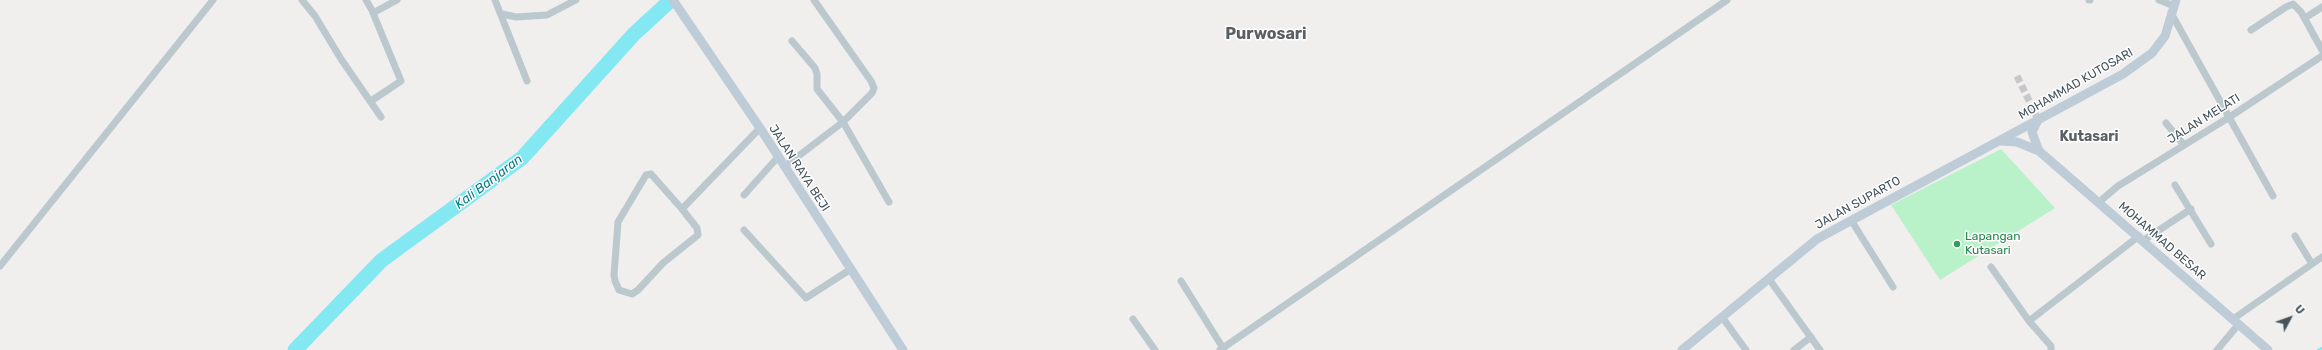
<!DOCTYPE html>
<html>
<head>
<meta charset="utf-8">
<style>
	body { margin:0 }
	#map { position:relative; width:2322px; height:350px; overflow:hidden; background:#f1eeee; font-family:Rubik,sans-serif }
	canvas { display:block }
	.north { position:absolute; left:2270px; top:298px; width:40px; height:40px; -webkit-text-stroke:3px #fff; paint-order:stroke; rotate:49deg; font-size:11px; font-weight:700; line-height:16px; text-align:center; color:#45545d }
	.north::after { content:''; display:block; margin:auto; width:14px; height:18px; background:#45545d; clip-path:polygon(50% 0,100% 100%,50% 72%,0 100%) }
</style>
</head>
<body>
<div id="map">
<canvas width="2322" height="350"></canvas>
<div class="north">U</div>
</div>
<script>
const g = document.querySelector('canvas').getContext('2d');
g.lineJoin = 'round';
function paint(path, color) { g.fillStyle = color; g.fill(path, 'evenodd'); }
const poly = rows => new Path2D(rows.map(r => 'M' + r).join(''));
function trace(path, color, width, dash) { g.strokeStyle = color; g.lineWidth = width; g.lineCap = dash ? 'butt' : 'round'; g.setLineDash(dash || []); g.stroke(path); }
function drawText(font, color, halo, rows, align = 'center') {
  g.font = font + ' Rubik,sans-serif'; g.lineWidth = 3; g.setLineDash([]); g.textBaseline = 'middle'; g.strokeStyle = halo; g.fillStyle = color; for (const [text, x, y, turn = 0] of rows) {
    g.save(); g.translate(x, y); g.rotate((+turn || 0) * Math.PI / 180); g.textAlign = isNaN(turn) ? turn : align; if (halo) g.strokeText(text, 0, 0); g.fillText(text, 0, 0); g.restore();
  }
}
paint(poly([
	[2001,149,2055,208,1940,280,1891,205]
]), '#b9f1c8');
trace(poly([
	[2318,350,2322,348]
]), '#83e8f1', 2.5);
trace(poly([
	[295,350,382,260,522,158,634,34,671,0]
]), '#83e8f1', 15);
trace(poly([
	[2017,76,2038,119]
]), '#c6c8ca', 7, [7, 3.5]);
trace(poly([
	[302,0,315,16,341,59,381,117],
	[366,0,373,12],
	[495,0,527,81],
	[2089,0,2090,0],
	[2159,0,2174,6],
	[2171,13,2273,196],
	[502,14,516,17,547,15,576,0],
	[2305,18,2322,7],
	[2251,30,2286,7,2293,4,2301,12,2322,50],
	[792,41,815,68,817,74,817,89,843,122,889,202],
	[371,101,401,81,373,13,397,0],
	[2166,123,2184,145],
	[784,167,843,122,872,93,874,88,871,81,814,0],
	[2175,185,2211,244],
	[744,195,778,157],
	[2099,202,2118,186,2228,118,2322,56],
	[682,209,697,228,698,235,663,263,638,290,632,294,619,290,615,281,614,275,618,222,646,175,651,174,682,209,760,128],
	[1851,220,1893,287],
	[744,230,806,298,851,269],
	[2295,236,2312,264],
	[2144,240,2191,209],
	[0,266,213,0],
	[1991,267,2029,321],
	[1769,279,1820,350],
	[1181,281,1223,348],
	[1722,317,1746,350],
	[1133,319,1155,350],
	[2233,319,2322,257],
	[1220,350,1727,0],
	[1794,350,1811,337],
	[2051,350,2051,346,2029,321,2139,236],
	[2217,350,2238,325]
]), '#bbc8ce', 7);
trace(poly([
	[673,0,760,128,903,350],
	[2038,120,2032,132,2039,151],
	[2001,141,2017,142,2039,151,2268,350],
	[1682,350,1817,239,2123,74,2152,53,2165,36,2176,0]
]), '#bdccd6', 9);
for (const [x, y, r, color] of [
	[1957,244,4,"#2e9e5b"]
]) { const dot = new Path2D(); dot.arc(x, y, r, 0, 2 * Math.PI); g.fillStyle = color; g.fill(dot); trace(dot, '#fff', 1.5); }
drawText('12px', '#45545d', '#fff', [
	["MOHAMMAD KUTOSARI",2076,84,-30],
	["JALAN MELATI",2204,119,-32],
	["JALAN RAYA BEJI",799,168,57],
	["JALAN SUPARTO",1858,203,-29],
	["MOHAMMAD BESAR",2162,241,41]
]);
drawText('12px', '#27864d', '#fff', [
	["Lapangan",1965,237],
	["Kutasari",1965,251]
], 'left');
drawText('italic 13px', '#067e89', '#fff', [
	["Kali Banjaran",489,182,-37]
]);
drawText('bold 14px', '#5a5f63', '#fff', [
	["Kutasari",2089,137]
]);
drawText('bold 16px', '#5a5f63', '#fff', [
	["Purwosari",1266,34]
]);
</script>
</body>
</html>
